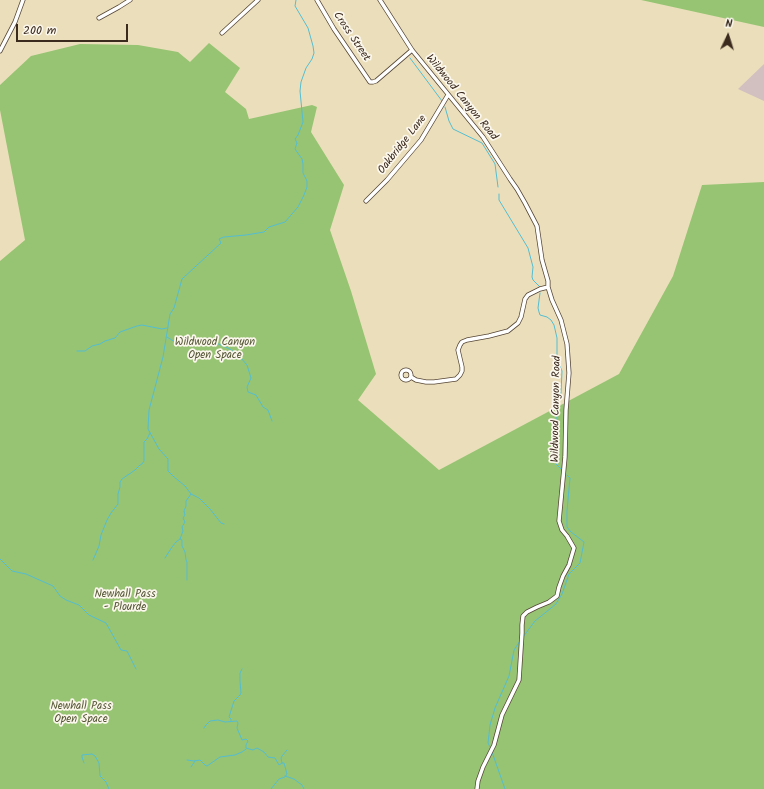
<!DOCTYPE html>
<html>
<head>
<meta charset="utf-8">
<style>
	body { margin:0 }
	#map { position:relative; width:764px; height:789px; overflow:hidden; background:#ebdfbb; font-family:Kalam,sans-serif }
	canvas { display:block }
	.north { position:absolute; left:708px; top:16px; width:40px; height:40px; -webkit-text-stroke:3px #fbf7ec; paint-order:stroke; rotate:4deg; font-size:11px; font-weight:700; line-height:16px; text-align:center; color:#3b2a1e }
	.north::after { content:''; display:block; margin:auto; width:14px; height:18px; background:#3b2a1e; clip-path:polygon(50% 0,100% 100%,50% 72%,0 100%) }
	.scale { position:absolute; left:16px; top:24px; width:112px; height:18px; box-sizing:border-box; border:2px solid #3b2a1e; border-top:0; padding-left:5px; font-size:12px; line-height:14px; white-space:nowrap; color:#3b2a1e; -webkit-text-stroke:3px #fbf7ec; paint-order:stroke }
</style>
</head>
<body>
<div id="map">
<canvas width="764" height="789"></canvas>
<div class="north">N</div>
<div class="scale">200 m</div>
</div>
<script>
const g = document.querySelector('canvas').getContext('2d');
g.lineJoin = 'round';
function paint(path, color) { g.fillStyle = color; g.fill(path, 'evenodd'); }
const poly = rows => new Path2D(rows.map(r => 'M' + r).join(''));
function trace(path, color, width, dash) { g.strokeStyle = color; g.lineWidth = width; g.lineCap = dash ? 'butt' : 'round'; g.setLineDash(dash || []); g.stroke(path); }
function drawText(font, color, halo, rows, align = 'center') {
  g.font = font + ' Kalam,sans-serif'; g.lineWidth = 3.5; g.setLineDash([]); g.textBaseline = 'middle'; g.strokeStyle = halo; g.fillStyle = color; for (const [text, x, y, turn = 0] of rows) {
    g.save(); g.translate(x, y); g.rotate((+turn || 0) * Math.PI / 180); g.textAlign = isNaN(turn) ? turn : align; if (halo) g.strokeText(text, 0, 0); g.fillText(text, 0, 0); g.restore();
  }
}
paint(poly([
	[764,64,764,101,738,89]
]), '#d2bfc0');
paint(poly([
	[641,0,764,0,764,27],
	[209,43,240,68,225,92,246,109,249,119,312,105,317,107,311,132,344,185,330,230,351,291,376,374,358,400,439,470,619,374,673,276,702,185,764,182,764,789,0,789,0,261,25,240,0,110,0,85,31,56,80,44,138,45,178,52,190,62]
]), '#97c473');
trace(poly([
	[410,58,442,101],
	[445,107,449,121,453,129,482,143,495,164,498,187],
	[499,194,499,200,528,248,533,267,532,277,533,280,540,287],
	[540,293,538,308,539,312,540,315,547,317,551,320,554,325,557,338,557,359,562,371,561,393,556,406,557,420,556,464,562,470],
	[167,337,175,342,183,343,216,343,230,349,241,358,247,365,251,378,247,387,248,392,256,395,263,407,268,410,272,421],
	[77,351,85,351,92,346,100,344,105,341,115,338,120,332,137,326,142,325,162,329,167,328],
	[191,494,199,498,210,509,221,523,224,524],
	[165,558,172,547,176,542,180,539],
	[0,559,12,571,26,574,53,586,60,596,66,600,79,605,89,615,106,623,121,650,127,651,136,669],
	[93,560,99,546,101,535,107,520,111,513,118,504,118,494,120,487,120,482,122,479,135,470,140,465,142,464,144,461,144,442,147,439,150,433],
	[187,580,187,562,186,560,185,552,182,546,182,540,180,539,183,531,182,527,185,522,183,518,185,515,184,511,186,506,186,501,191,494,185,486,173,476,168,471,168,459,159,449,148,429,149,410,163,357,170,314,174,308,182,279,221,243,219,239,224,237,246,235,264,232,269,227,285,222,298,207,304,195,307,187,307,181,303,173,303,164,302,159,295,149,297,143,295,139,298,135,303,122,300,91,301,82,306,68,312,59,314,53,313,46,308,28,295,6,296,0],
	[523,637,535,621,556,604,562,594,569,574,580,563,584,542,571,532,567,527,567,511,570,478,567,475],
	[231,721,231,719,229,717,234,701,240,695,241,693,240,681,240,673,242,669],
	[204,728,206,725,210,721,218,720,225,722,237,721,238,723,237,728,242,740,246,739,248,741,246,745,246,748,253,750,257,748,264,752,268,757,275,758,279,765,282,763,284,763,287,774,285,777,279,779,271,789],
	[491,749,488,743,490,725,495,708,509,676,514,650,520,641],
	[492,752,505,789],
	[187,760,194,761,200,760,205,765,207,766,220,757,235,755,242,752,246,749],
	[84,763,82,757,82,755,92,754,95,756,99,763,100,776,106,782,109,789],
	[282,763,281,758,282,756,287,750],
	[191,767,195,761],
	[285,776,294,779,302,785,304,789]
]), '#54bdd1', 1);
const street = poly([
	[317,0,334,29,370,82,373,82,376,81,412,50],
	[380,0,412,50,483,137,510,179,517,189,525,203,537,226,542,260,548,281,548,287,552,300,561,320,567,344,569,373,566,410,565,457,559,521,562,530,567,536,574,548,569,565,563,576,559,587,557,596,549,602,537,607,527,612,523,616,522,625,522,633,519,680,502,715,494,745,483,767,478,781,477,789],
	[99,18,119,7,130,0],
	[222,33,258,0],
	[0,51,15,22,23,0],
	[366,201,387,180,421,140,448,95],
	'401 375a5 5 0 1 1 10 0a5 5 0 1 1-10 0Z',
	[411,377,416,380,426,382,434,382,456,379,460,375,462,371,462,367,458,350,460,345,462,342,467,340,489,336,508,331,518,323,521,317,525,299,528,295,540,289,548,287]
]);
trace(street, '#554536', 5);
trace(street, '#fff', 3.5);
drawText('11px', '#3b2a1e', '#fbf7ec', [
	["Cross Street",351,37,56],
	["Wildwood Canyon Road",461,98,51],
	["Oakbridge Lane",403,145,-52],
	["Wildwood Canyon Road",557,409,-89]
]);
drawText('11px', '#575838', '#fbf7ec', [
	["Wildwood Canyon",215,343],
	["Open Space",215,356],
	["Newhall Pass",125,595],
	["- Plourde",125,608],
	["Newhall Pass",81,707],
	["Open Space",81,720]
]);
</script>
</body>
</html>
